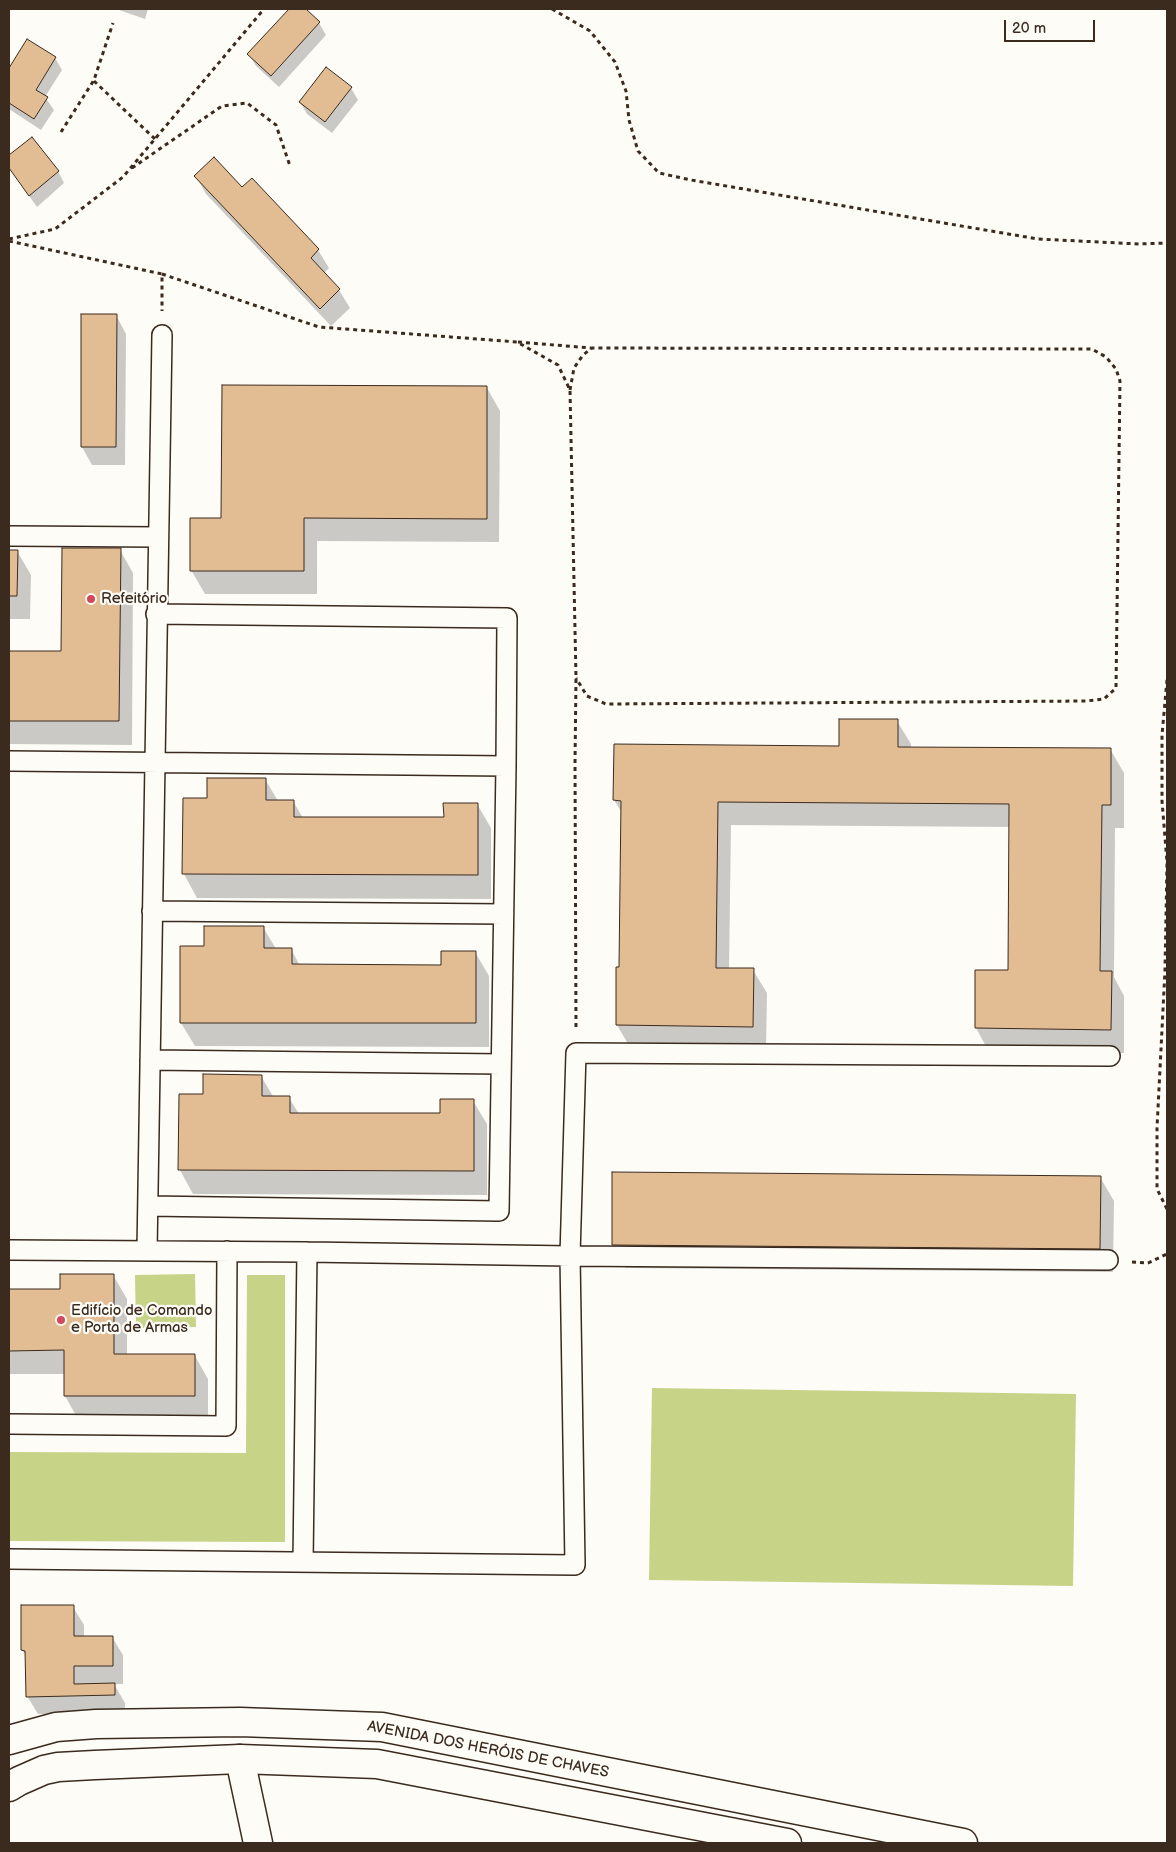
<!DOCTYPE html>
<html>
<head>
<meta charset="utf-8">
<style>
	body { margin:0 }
	#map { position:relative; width:1176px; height:1852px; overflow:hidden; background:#fdfcf7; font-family:"Balsamiq Sans",sans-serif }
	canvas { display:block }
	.frame { position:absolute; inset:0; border:10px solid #3b2a1e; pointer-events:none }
	.scale { position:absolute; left:1004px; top:20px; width:91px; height:22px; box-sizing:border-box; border:2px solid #3b2a1e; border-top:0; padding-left:6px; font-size:15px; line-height:18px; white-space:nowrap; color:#3b2a1e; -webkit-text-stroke:4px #fdfcf7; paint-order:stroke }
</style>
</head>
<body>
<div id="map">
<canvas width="1176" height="1852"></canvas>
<div class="frame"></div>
<div class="scale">20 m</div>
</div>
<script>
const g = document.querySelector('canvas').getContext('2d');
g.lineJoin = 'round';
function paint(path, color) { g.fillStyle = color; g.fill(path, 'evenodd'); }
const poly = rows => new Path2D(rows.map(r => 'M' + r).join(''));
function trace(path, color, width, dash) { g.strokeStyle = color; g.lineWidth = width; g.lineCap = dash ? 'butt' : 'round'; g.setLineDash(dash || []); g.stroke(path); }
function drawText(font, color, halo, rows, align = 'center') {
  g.font = font + ' "Balsamiq Sans",sans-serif'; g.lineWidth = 4.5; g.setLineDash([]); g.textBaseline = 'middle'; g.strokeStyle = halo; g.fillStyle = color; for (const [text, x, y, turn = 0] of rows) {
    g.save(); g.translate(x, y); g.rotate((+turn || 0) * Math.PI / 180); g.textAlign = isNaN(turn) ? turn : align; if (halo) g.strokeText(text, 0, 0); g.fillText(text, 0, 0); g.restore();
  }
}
paint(poly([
	[195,1274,196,1327,136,1328,135,1275],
	[247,1275,285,1275,285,1542,9,1541,9,1452,246,1453],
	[652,1388,1076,1394,1073,1586,649,1580]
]), '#c7d387');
paint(poly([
	[116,9,148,9,145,19],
	[291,9,304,9,319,23,326,35,279,87,256,66,249,54],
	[27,40,55,58,62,70,45,97,54,110,41,130,9,109,9,70],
	[351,88,358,100,332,133,307,114,300,102],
	[32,139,58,171,64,183,37,207,9,167,9,157],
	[196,176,242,189,252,180,318,250,329,268,324,273,339,290,350,308,331,326,206,194],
	[116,315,126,334,125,465,92,465,82,447],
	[487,388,500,411,499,542,317,541,317,594,205,594,191,570,223,519],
	[120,550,133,573,132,745,9,744,9,652,62,652],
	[9,551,17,551,31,575,30,619,9,619],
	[897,721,911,744,911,748,1110,749,1124,773,1124,828,1115,828,1114,977,1124,996,1124,1053,989,1052,976,1028,976,971,1009,971,1010,827,731,825,729,970,753,970,767,993,766,1050,631,1049,617,1025,618,969,621,968,622,813,614,800,615,745,840,747],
	[265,779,278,801,293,801,303,818,445,818,477,804,491,828,491,899,197,898,184,874,184,799,208,799],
	[263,927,276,949,291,949,300,966,442,966,475,952,489,976,489,1047,195,1046,181,1023,205,947],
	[261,1076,274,1098,289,1098,299,1114,441,1115,473,1101,487,1124,487,1195,193,1194,180,1170,180,1096,204,1096],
	[1100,1177,1114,1201,1113,1272,626,1268,613,1245],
	[113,1275,127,1299,127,1355,195,1356,208,1379,208,1419,78,1419,65,1396,65,1374,9,1374,9,1291,61,1291],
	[73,1607,84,1625,84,1637,112,1637,123,1655,123,1684,114,1684,125,1703,125,1713,38,1714,27,1696,27,1657,22,1650]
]), '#0003');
const building = poly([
	[289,9,306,9,320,22,271,76,247,54,289,9],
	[27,39,56,57,36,90,48,97,34,119,9,103,9,68,27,39],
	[326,67,352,87,325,122,299,102,326,67],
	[32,137,59,171,29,196,9,168,9,155,32,137],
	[214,157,242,187,252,178,319,249,311,258,340,289,320,309,194,176,214,157],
	[81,314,117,314,116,447,81,447,81,314],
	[222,385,487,386,487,519,304,518,304,571,190,571,190,518,221,518,222,385],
	[62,548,121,548,119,721,9,721,9,651,61,651,62,548],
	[9,550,18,550,17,596,9,596,9,550],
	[839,719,898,719,898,747,1111,748,1111,805,1102,805,1100,971,1112,971,1111,1030,975,1028,975,970,1008,970,1009,804,718,802,716,968,754,968,753,1027,616,1025,616,967,619,967,621,801,613,800,614,744,839,746,839,719],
	[207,778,266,778,266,800,294,800,294,817,444,817,443,803,478,803,478,875,182,874,183,798,207,798,207,778],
	[204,926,264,926,264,948,292,948,292,964,441,965,441,951,476,951,476,1023,180,1023,180,946,204,946,204,926],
	[203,1074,262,1075,262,1096,290,1096,290,1113,440,1113,440,1099,474,1099,474,1171,178,1170,179,1094,203,1094,203,1074],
	[612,1172,1101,1176,1100,1249,612,1245,612,1172],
	[60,1274,114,1274,114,1354,195,1354,195,1396,64,1396,64,1350,9,1351,9,1289,60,1289,60,1274],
	[21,1605,74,1605,74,1636,113,1636,113,1666,74,1666,74,1684,115,1683,115,1695,26,1697,25,1651,21,1650,21,1605]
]);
paint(building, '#e2bd93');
trace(building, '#3b2a1e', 1);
const service = poly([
	[9,536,158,537],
	[9,761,506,766],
	[152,911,503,914],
	[150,1060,501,1064],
	[148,1206,499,1211,506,766,507,618,156,614],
	[9,1250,307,1252,570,1256,1108,1260],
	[147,1251,162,335],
	[9,1424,226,1426,227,1251],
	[9,1559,575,1565,570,1256,576,1053,1110,1056],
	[303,1562,307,1252]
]);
const minor = poly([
	[240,1759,258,1843]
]);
const secondary = poly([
	[9,1740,56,1727,96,1724,240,1722,382,1727,963,1843],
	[9,1787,19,1781,44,1770,58,1767,95,1765,240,1759,377,1764,787,1843]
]);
trace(service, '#3b2a1e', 22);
trace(minor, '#3b2a1e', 31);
trace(secondary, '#3b2a1e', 31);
trace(poly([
	[552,9,590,31,615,62,626,91,629,120,638,151,659,173,691,180,1038,239,1139,244,1167,243],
	[94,81,155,139],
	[61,132,94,80,113,23],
	[132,168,222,106,247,103,276,125,290,166],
	[9,239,55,229,123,177,264,9],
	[9,241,162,274,162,311],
	[162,274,319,327,517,342,558,365,570,390,576,678,575,763,576,1028],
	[518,342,591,348],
	[570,390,574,368,583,355,592,348,1092,349,1106,357,1116,369,1120,381,1116,688,1104,699,1086,701,606,704,587,696,576,678],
	[1167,680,1162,735,1162,801,1167,862,1165,970,1157,1128,1157,1189,1167,1209],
	[1132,1262,1148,1263,1167,1254]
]), '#3b2a1e', 3, [4, 4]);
trace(service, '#fdfcf7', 19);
trace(minor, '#fdfcf7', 28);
trace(secondary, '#fdfcf7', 28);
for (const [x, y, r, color] of [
	[91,599,5,"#d1495b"],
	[61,1320,5,"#d1495b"]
]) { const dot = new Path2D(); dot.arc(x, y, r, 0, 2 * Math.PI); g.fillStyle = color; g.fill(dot); trace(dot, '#fdfcf7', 2); }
drawText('15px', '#3b2a1e', '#fdfcf7', [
	["Refeitório",101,599],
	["Edifício de Comando",71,1311],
	["e Porta de Armas",71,1328]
], 'left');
drawText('15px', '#3b2a1e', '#fdfcf7', [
	["AVENIDA DOS HERÓIS DE CHAVES",488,1750,11]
]);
</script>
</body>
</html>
